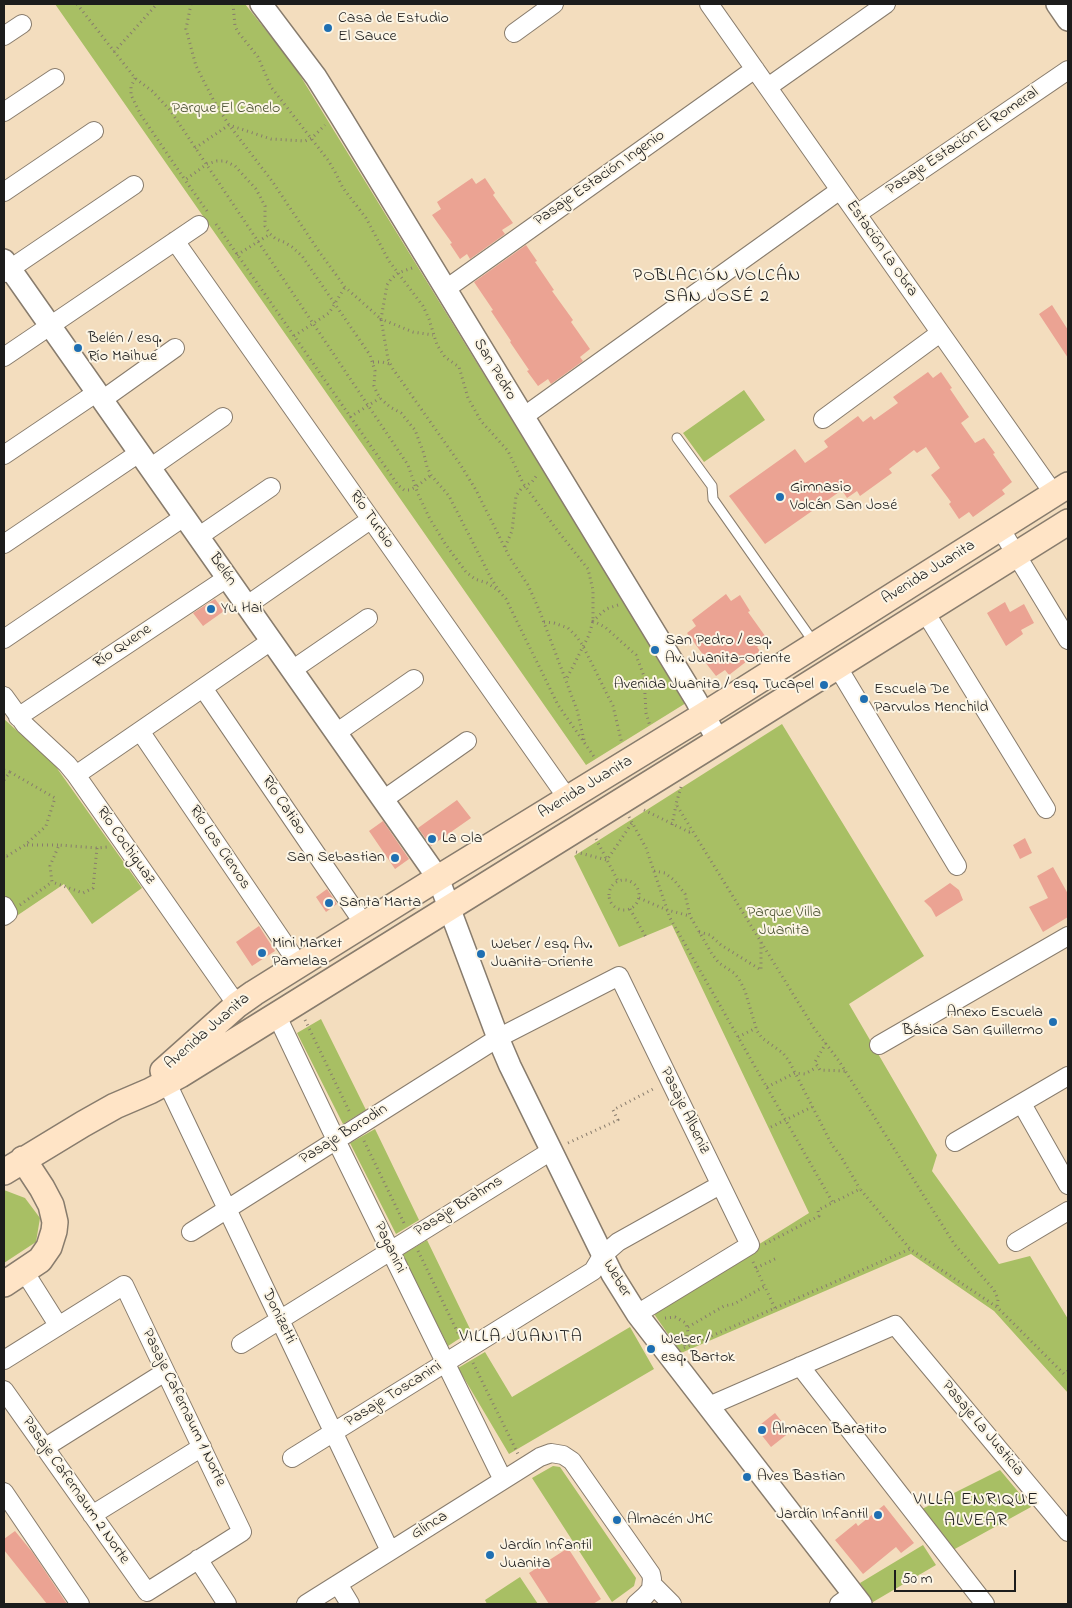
<!DOCTYPE html>
<html>
<head>
<meta charset="utf-8">
<style>
	body { margin:0 }
	#map { position:relative; width:1072px; height:1608px; overflow:hidden; background:#f3ddbe; font-family:"Indie Flower",sans-serif }
	canvas { display:block }
	.frame { position:absolute; inset:0; border:5px solid #1c1c1c; pointer-events:none }
	.scale { position:absolute; left:894px; top:1570px; width:122px; height:22px; box-sizing:border-box; border:2px solid #1c1c1c; border-top:0; padding-left:6px; font-size:15px; line-height:18px; white-space:nowrap; color:#1c1c1c; -webkit-text-stroke:4px #fcf5e5; paint-order:stroke }
</style>
</head>
<body>
<div id="map">
<canvas width="1072" height="1608"></canvas>
<div class="frame"></div>
<div class="scale">50 m</div>
</div>
<script>
const g = document.querySelector('canvas').getContext('2d');
g.lineJoin = 'round';
function paint(path, color) { g.fillStyle = color; g.fill(path, 'evenodd'); }
const poly = rows => new Path2D(rows.map(r => 'M' + r).join(''));
function trace(path, color, width, dash) { g.strokeStyle = color; g.lineWidth = width; g.lineCap = dash ? 'butt' : 'round'; g.setLineDash(dash || []); g.stroke(path); }
function drawText(font, color, halo, rows, align = 'center') {
  g.font = font + ' "Indie Flower",sans-serif'; g.lineWidth = 4; g.setLineDash([]); g.textBaseline = 'middle'; g.strokeStyle = halo; g.fillStyle = color; for (const [text, x, y, turn = 0] of rows) {
    g.save(); g.translate(x, y); g.rotate((+turn || 0) * Math.PI / 180); g.textAlign = isNaN(turn) ? turn : align; if (halo) g.strokeText(text, 0, 0); g.fillText(text, 0, 0); g.restore();
  }
}
paint(poly([
	[55,4,245,4,293,64,686,703,586,765],
	[744,390,765,420,704,462,683,433],
	[4,719,54,764,142,888,92,924,64,884,18,915,4,894],
	[782,724,924,956,849,1004,937,1155,932,1171,999,1264,1030,1256,1068,1319,1068,1393,994,1311,911,1254,681,1353,652,1311,809,1213,672,925,619,947,574,856],
	[321,1019,366,1110,343,1124,297,1033],
	[375,1129,419,1220,396,1234,350,1143],
	[4,1190,25,1198,40,1218,36,1242,4,1263],
	[427,1240,471,1331,448,1346,402,1255],
	[630,1327,654,1369,509,1454,458,1368,485,1352,512,1397],
	[553,1466,560,1467,636,1578,634,1586,612,1602,532,1478],
	[1000,1470,1031,1507,953,1550,922,1509],
	[923,1545,936,1565,873,1602,860,1583],
	[520,1577,538,1604,487,1604,485,1600]
]), '#a8bf64');
paint(poly([
	[472,178,476,184,485,178,495,193,493,195,513,223,502,230,505,234,470,259,467,254,460,259,450,244,452,243,432,215,441,209,437,202],
	[526,245,537,261,535,262,554,290,552,291,573,320,571,322,590,349,580,357,583,361,551,384,548,379,538,386,527,371,529,370,510,342,511,341,491,311,493,310,474,282],
	[1052,305,1068,330,1068,358,1039,314],
	[928,372,933,378,941,372,952,388,950,389,969,417,961,423,975,443,984,438,995,453,993,454,1012,482,1002,490,1005,494,973,517,969,512,959,519,949,504,951,502,931,475,940,468,926,447,917,453,914,450,889,469,892,473,860,496,857,491,847,498,842,490,765,544,729,496,795,449,805,463,828,447,824,441,858,416,863,422,871,416,874,420,898,403,893,397],
	[726,594,731,601,740,595,750,611,748,612,768,640,757,647,760,651,729,675,725,670,716,676,705,662,707,660,687,633,696,626,692,620],
	[215,599,224,611,203,626,193,613],
	[1005,602,1010,612,1024,604,1034,623,1021,630,1023,634,1006,646,987,613],
	[457,800,471,818,431,846,418,828],
	[383,821,409,859,395,869,369,831],
	[1025,838,1032,853,1020,859,1013,845],
	[1053,867,1068,894,1068,917,1043,932,1029,907,1048,898,1037,876],
	[950,883,959,890,963,900,936,917,931,908,924,901],
	[327,889,337,904,326,912,316,897],
	[259,926,275,951,252,966,236,942],
	[775,1413,790,1432,771,1447,756,1428],
	[884,1505,914,1543,901,1553,896,1547,863,1574,835,1540,856,1523,858,1526],
	[15,1531,33,1553,67,1604,47,1604,4,1550,4,1539],
	[568,1548,601,1599,593,1604,549,1604,529,1573]
]), '#eba393');
const service = poly([
	[677,438,712,486,713,499,815,644]
]);
const minor = poly([
	[709,4,1054,494],
	[514,33,554,4],
	[4,36,22,24],
	[768,87,886,4],
	[4,112,55,78],
	[4,192,94,131],
	[857,214,1068,70],
	[175,241,568,799],
	[4,273,134,185],
	[446,289,755,69],
	[4,357,199,225],
	[102,400,175,348],
	[523,417,840,190],
	[823,419,940,333],
	[4,455,96,393],
	[150,468,223,417],
	[1000,528,1068,640],
	[198,537,271,487],
	[4,544,139,453],
	[246,606,370,520],
	[925,612,1046,809],
	[4,639,184,517],
	[837,666,957,866],
	[292,670,368,618],
	[203,688,364,924],
	[4,696,25,725,67,764,76,775,237,1005],
	[18,717,227,578],
	[140,731,299,965],
	[336,733,414,679],
	[76,775,271,641],
	[383,800,467,741],
	[4,906,8,913,4,916],
	[277,1016,336,1140,503,1480],
	[879,1045,1068,936],
	[167,1083,390,1551],
	[1022,1104,1068,1185],
	[955,1142,1068,1076],
	[191,1232,498,1038,619,976,750,1245,637,1314],
	[1016,1242,1068,1211],
	[24,1271,58,1325],
	[241,1344,551,1151],
	[4,1360,124,1285,242,1532,147,1592,4,1390],
	[800,1366,985,1604],
	[709,1406,895,1325,1068,1532],
	[44,1448,165,1372],
	[292,1458,593,1271,602,1256,618,1242,720,1185],
	[4,1492,80,1604],
	[92,1515,202,1447],
	[198,1559,227,1604],
	[338,1584,350,1604],
	[652,1584,672,1604],
	[306,1604,540,1457,551,1453,563,1455,572,1461,651,1574,652,1579,651,1589,645,1596,636,1604],
	[839,1604,853,1594]
]);
const tertiary = poly([
	[261,4,316,77,341,117,696,700,718,741],
	[1057,4,1068,20],
	[4,260,438,878,498,1038,510,1066,612,1274,637,1314,861,1604]
]);
const secondary = poly([
	[163,1071,237,1005,254,993,438,878,704,715,1068,485],
	[4,1172,83,1124,115,1106,150,1091,180,1075,718,741,1068,522],
	[4,1284,40,1260,49,1247,54,1231,55,1222,51,1205,42,1188,23,1159]
]);
trace(service, '#887c6d', 11);
trace(minor, '#887c6d', 20);
trace(tertiary, '#887c6d', 24);
trace(secondary, '#887c6d', 28);
trace(poly([
	[77,4,135,78,152,91,170,110,408,465,418,494,430,519,446,545,466,572,475,579,487,583,499,591,506,599,558,705,595,758],
	[191,4,186,29,196,66,214,101,229,125,272,181,318,250,345,287,381,319,388,359,393,369,460,464,476,490,510,558,528,585,540,612,577,710,584,740],
	[233,4,235,26,238,32,258,57,271,87,328,160,335,172,343,188,366,218,389,261,423,306,429,319,437,345,445,357,459,367,468,398,481,421,508,451,523,483,557,530,588,569,593,590,593,621,589,635,566,680],
	[114,52,157,4],
	[135,78,131,87,131,95,141,115,185,180],
	[195,148,229,125,271,139,305,141,312,138,325,125],
	[207,211,185,180,207,164,217,161,225,161,235,166,256,189,265,206,265,226,270,234,276,239,284,242,292,247,302,256,370,355,375,371,374,386,377,393,380,398,390,407,401,413,415,430,424,454,427,467,431,475,449,496,491,578,499,591],
	[216,224,398,485,404,490,409,490,416,487,431,475],
	[237,255,270,234],
	[412,268,398,273,391,279,387,285,381,319,413,332,433,335],
	[294,336,329,313,345,287],
	[373,362,382,362,390,364],
	[350,417,380,398],
	[505,547,512,531,516,496,521,489,532,482,537,475],
	[618,605,606,609,593,621,605,627,636,655,644,676,646,713,650,726],
	[544,622,554,623,568,628,577,637,583,646,613,706,622,744],
	[4,770,10,772],
	[4,780,10,772,55,798,46,826,25,845,7,856,4,855],
	[681,787,676,804,814,1028,839,1061,946,1231,955,1245,994,1290,998,1299,997,1307],
	[644,810,689,832,693,831],
	[629,817,646,848,670,918,833,1203],
	[672,825,676,805],
	[596,839,618,881],
	[27,845,59,845],
	[97,848,93,888,83,893,52,882,50,866,59,845,97,848,107,847],
	[576,852,607,860,632,823],
	[654,871,665,873,674,880,685,894,690,916,712,954,719,963,734,973,739,979,745,991,757,1031,762,1038,783,1053,789,1061,832,1145,840,1155,860,1189],
	'609 895a15 15 0 1 1 30 0a15 15 0 1 1-30 0Z',
	[639,898,667,910,690,916],
	[20,905,52,882],
	[630,909,647,939],
	[699,932,710,935,721,945,761,970,761,942],
	[305,1020,350,1113],
	[738,1037,756,1028],
	[826,1043,815,1062,820,1070,845,1071],
	[767,1087,795,1073,805,1074,817,1067],
	[771,1127,812,1107],
	[364,1141,404,1223],
	[568,1143,618,1120,613,1110,655,1088],
	[765,1244,819,1216,818,1210,860,1189,910,1249,997,1307,1064,1374,1068,1371],
	[418,1251,459,1335],
	[753,1262,775,1308],
	[756,1268,777,1258],
	[665,1318,675,1317,686,1323,688,1332,684,1347],
	[688,1327,724,1306,734,1304,765,1286],
	[684,1348,910,1249],
	[473,1363,518,1454]
]), '#887c6d', 3, [1, 4]);
trace(service, '#fff', 9);
trace(minor, '#fff', 18);
trace(tertiary, '#fff', 21);
trace(secondary, '#ffe4c6', 25);
for (const [x, y, r, color] of [
	[328,28,5,"#1f6fb2"],
	[78,348,5,"#1f6fb2"],
	[780,497,5,"#1f6fb2"],
	[211,609,5,"#1f6fb2"],
	[655,650,5,"#1f6fb2"],
	[824,685,5,"#1f6fb2"],
	[864,699,5,"#1f6fb2"],
	[432,839,5,"#1f6fb2"],
	[395,858,5,"#1f6fb2"],
	[329,903,5,"#1f6fb2"],
	[262,953,5,"#1f6fb2"],
	[481,954,5,"#1f6fb2"],
	[1053,1022,5,"#1f6fb2"],
	[651,1349,5,"#1f6fb2"],
	[762,1430,5,"#1f6fb2"],
	[747,1477,5,"#1f6fb2"],
	[878,1515,5,"#1f6fb2"],
	[617,1520,5,"#1f6fb2"],
	[490,1555,5,"#1f6fb2"]
]) { const dot = new Path2D(); dot.arc(x, y, r, 0, 2 * Math.PI); g.fillStyle = color; g.fill(dot); trace(dot, '#fcf5e5', 2); }
drawText('16px', '#1c1c1c', '#fcf5e5', [
	["Casa de Estudio",338,19],
	["El Sauce",338,37],
	["Belén / esq.",88,339],
	["Río Maihue",88,357],
	["Gimnasio",790,488],
	["Volcán San José",790,506],
	["Yu Hai",221,609],
	["San Pedro / esq.",665,641],
	["Av. Juanita-Oriente",665,659],
	["Avenida Juanita / esq. Tucapel",814,685,"right"],
	["Escuela De",874,690],
	["Parvulos Menchild",874,708],
	["La Ola",442,839],
	["San Sebastian",385,858,"right"],
	["Santa Marta",339,903],
	["Mini Market",272,944],
	["Pamelas",272,962],
	["Weber / esq. Av.",491,945],
	["Juanita-Oriente",491,963],
	["Anexo Escuela",1043,1013,"right"],
	["Básica San Guillermo",1043,1031,"right"],
	["Weber /",661,1340],
	["esq. Bartok",661,1358],
	["Almacen Baratito",772,1430],
	["Aves Bastian",757,1477],
	["Jardín Infantil",868,1515,"right"],
	["Almacén JMC",627,1520],
	["Jardín Infantil",500,1546],
	["Juanita",500,1564]
], 'left');
drawText('16px', '#4d5535', '#fcf5e5', [
	["Parque El Canelo",226,109],
	["Parque Villa",784,913],
	["Juanita",784,931]
]);
drawText('16px', '#1c1c1c', '#fcf5e5', [
	["Pasaje Estación El Romeral",963,142,-34],
	["Pasaje Estación Ingenio",600,179,-35],
	["Estación La Obra",881,249,55],
	["San Pedro",494,370,59],
	["Río Turbio",371,520,55],
	["Belén",222,570,55],
	["Avenida Juanita",929,573,-32],
	["Río Quene",123,647,-34],
	["Avenida Juanita",586,788,-31],
	["Río Catiao",283,806,56],
	["Río Cochiguaz",125,846,55],
	["Río Los Ciervos",219,848,56],
	["Avenida Juanita",208,1032,-41],
	["Pasaje Albeniz",684,1111,64],
	["Pasaje Borodin",344,1135,-32],
	["Pasaje Brahms",459,1207,-32],
	["Paganini",389,1248,64],
	["Weber",616,1279,59],
	["Donizetti",278,1317,64],
	["Pasaje Toscanini",394,1395,-32],
	["Pasaje Cafernaum 1 Norte",183,1408,64],
	["Pasaje La Justicia",982,1429,50],
	["Pasaje Cafernaum 2 Norte",75,1491,55],
	["Glinca",430,1526,-32]
]);
g.letterSpacing = '1px';
drawText('18px', '#1c1c1c', '#fcf5e5', [
	["POBLACIÓN VOLCÁN",717,277],
	["SAN JOSÉ 2",717,298],
	["VILLA JUANITA",521,1338],
	["VILLA ENRIQUE",976,1501],
	["ALVEAR",976,1522]
]);
g.letterSpacing = '0px';
</script>
</body>
</html>
